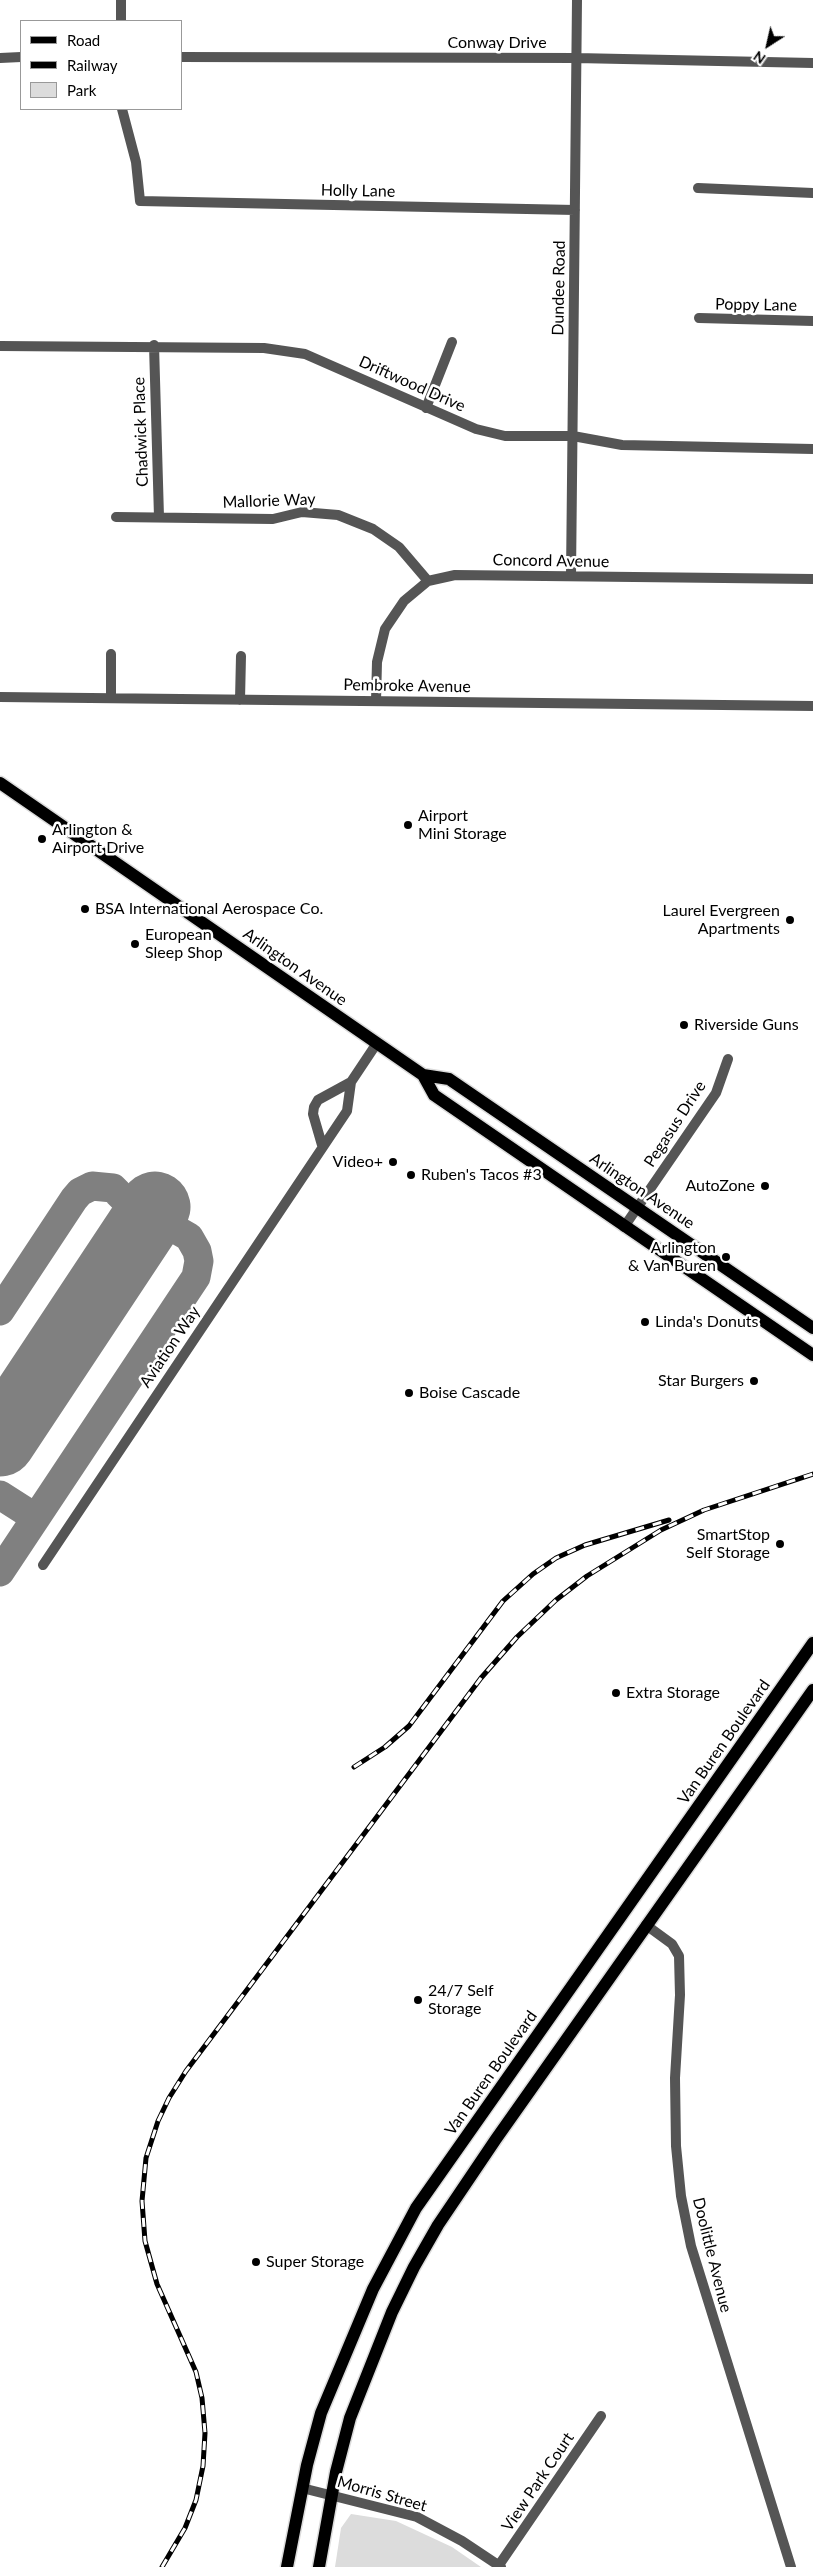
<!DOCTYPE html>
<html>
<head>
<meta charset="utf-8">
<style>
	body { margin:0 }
	#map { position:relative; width:813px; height:2567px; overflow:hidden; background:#fff; font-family:Lato,sans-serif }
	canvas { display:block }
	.legend { position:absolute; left:20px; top:20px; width:162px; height:90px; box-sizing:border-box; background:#fff; border:1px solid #999; margin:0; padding:6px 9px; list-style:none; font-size:15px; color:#000 }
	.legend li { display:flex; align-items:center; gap:10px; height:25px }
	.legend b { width:25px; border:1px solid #999 }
	.north { position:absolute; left:743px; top:20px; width:50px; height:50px; -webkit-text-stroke:4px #fff; paint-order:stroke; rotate:215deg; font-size:14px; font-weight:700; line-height:20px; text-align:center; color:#000 }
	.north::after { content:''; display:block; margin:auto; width:18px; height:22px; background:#000; clip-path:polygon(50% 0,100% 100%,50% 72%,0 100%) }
</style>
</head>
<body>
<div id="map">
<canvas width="813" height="2567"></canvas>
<ul class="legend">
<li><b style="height:6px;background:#000"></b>Road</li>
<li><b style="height:6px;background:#000"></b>Railway</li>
<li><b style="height:14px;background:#dcdcdc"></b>Park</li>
</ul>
<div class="north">N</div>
</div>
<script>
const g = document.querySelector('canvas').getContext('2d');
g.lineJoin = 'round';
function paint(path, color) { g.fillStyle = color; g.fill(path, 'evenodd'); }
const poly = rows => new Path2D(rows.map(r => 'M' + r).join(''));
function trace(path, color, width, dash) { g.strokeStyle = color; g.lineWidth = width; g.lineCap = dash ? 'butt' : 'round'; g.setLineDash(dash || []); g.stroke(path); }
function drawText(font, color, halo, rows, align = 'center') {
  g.font = font + ' Lato,sans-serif'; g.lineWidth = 5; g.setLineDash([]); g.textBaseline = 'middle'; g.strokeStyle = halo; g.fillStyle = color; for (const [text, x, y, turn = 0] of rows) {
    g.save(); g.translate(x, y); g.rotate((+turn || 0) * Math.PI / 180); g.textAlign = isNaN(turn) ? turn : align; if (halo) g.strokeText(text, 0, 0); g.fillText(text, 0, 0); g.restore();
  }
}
paint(poly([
	[351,2514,396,2521,452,2547,481,2567,335,2567,341,2528]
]), '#dcdcdc');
trace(poly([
	[0,1311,74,1199,80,1192,92,1186,113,1188,127,1202,133,1241,154,1231,165,1228,175,1229,189,1237,197,1251,199,1261,196,1277,0,1572],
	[0,1495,36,1518]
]), '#808080', 29);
trace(poly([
	[0,1441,155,1207]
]), '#808080', 71);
const primary = poly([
	[0,783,423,1075,449,1079,813,1328],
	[423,1075,434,1095,813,1355],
	[287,2567,307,2465,321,2413,373,2289,416,2208,813,1643],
	[319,2567,336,2472,350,2418,392,2312,414,2267,438,2225,496,2139,813,1690]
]);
trace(primary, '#dbdbdb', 15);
trace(poly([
	[121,21,121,0],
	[181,57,576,58,813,63],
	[0,58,21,57],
	[122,109,136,162,140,201,575,210],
	[698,188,813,193],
	[699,318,813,321],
	[154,345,159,517],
	[0,346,264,348,305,354,476,429,505,436,573,436,622,445,813,449],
	[426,408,452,342],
	[116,517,273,519,302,512,338,515,373,529,399,547,428,581],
	[571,576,577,0],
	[111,654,111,698],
	[0,697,813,706],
	[240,700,241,656],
	[376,701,377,662,385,629,404,601,428,581,455,575,813,579],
	[322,1145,313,1114,314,1107,318,1100,351,1082,377,1043],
	[624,1227,716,1093,728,1059],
	[43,1565,347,1111,351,1082],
	[646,1925,672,1944,679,1956,680,1995,675,2078,676,2146,681,2196,691,2246,791,2567],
	[302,2488,417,2517,462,2541,501,2567],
	[499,2565,601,2416]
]), '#555', 10);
trace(primary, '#000', 12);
const rail = poly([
	[354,1767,385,1747,409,1726,503,1601,533,1574,556,1558,585,1545,669,1520],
	[162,2567,185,2528,196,2500,203,2466,205,2433,202,2398,196,2372,157,2284,145,2241,142,2201,146,2158,158,2121,169,2098,186,2071,481,1678,517,1637,556,1600,587,1576,661,1530,704,1510,813,1474]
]);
trace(rail, '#000', 5);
trace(rail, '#fff', 3, [9]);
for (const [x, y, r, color] of [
	[408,825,5,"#000"],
	[42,839,5,"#000"],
	[85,909,5,"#000"],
	[790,920,5,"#000"],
	[135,944,5,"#000"],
	[684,1025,5,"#000"],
	[393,1162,5,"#000"],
	[411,1175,5,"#000"],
	[765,1186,5,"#000"],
	[726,1257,5,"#000"],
	[645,1322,5,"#000"],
	[754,1381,5,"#000"],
	[409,1393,5,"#000"],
	[780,1544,5,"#000"],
	[616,1693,5,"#000"],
	[418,2000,5,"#000"],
	[256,2262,5,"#000"]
]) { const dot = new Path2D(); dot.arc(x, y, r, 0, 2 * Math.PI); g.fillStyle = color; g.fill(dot); trace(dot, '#fff', 2); }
drawText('16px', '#000', '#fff', [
	["Conway Drive",497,43],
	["Holly Lane",358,191,1],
	["Dundee Road",559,288,-89],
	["Poppy Lane",756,305,1],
	["Driftwood Drive",412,384,24],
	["Chadwick Place",141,432,-92],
	["Mallorie Way",269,501,-2],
	["Concord Avenue",551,561,1],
	["Pembroke Avenue",407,686,1],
	["Arlington Avenue",295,967,35],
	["Pegasus Drive",675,1124,-57],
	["Arlington Avenue",642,1191,34],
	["Aviation Way",170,1347,-56],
	["Van Buren Boulevard",724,1742,-55],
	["Van Buren Boulevard",491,2073,-55],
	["Doolittle Avenue",712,2255,76],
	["View Park Court",538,2482,-56],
	["Morris Street",382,2494,16]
]);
drawText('16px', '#000', '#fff', [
	["Airport",418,816],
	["Mini Storage",418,834],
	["Arlington &",52,830],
	["Airport Drive",52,848],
	["BSA International Aerospace Co.",95,909],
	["Laurel Evergreen",780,911,"right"],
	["Apartments",780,929,"right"],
	["European",145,935],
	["Sleep Shop",145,953],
	["Riverside Guns",694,1025],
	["Video+",383,1162,"right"],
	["Ruben's Tacos #3",421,1175],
	["AutoZone",755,1186,"right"],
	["Arlington",716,1248,"right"],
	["& Van Buren",716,1266,"right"],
	["Linda's Donuts",655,1322],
	["Star Burgers",744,1381,"right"],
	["Boise Cascade",419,1393],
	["SmartStop",770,1535,"right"],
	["Self Storage",770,1553,"right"],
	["Extra Storage",626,1693],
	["24/7 Self",428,1991],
	["Storage",428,2009],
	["Super Storage",266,2262]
], 'left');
</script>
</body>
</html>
